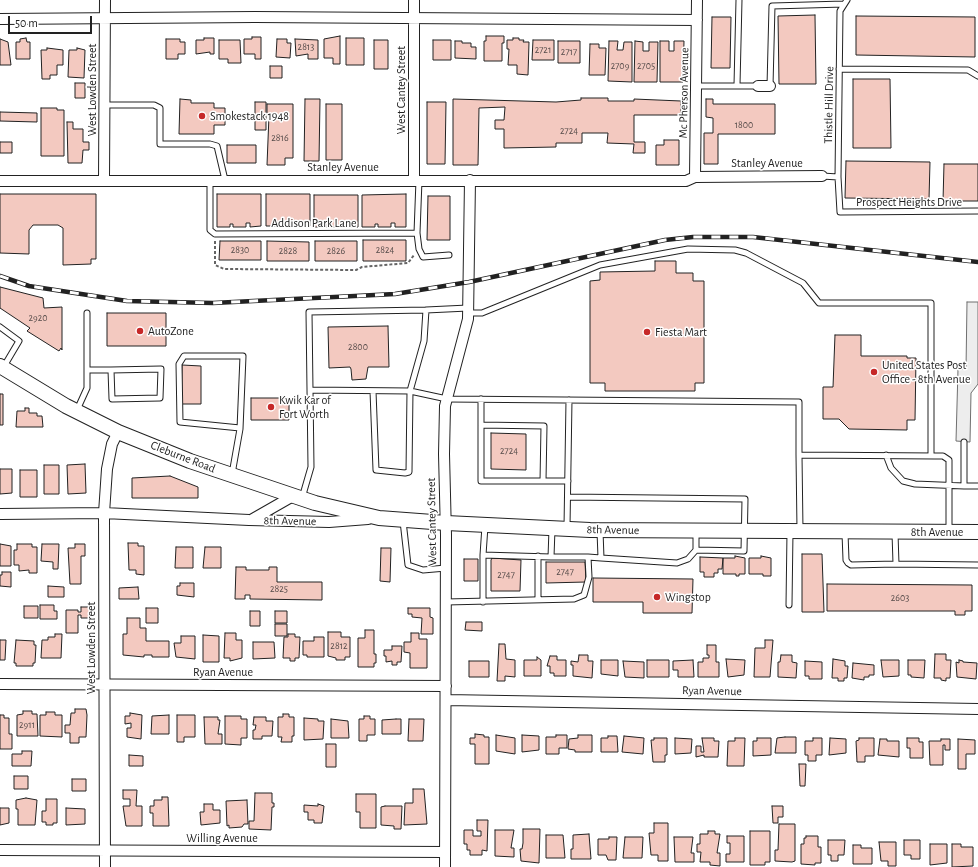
<!DOCTYPE html>
<html>
<head>
<meta charset="utf-8">
<style>
	body { margin:0 }
	#map { position:relative; width:978px; height:867px; overflow:hidden; background:#fff; font-family:"Alegreya Sans",sans-serif }
	canvas { display:block }
	.scale { position:absolute; left:8px; top:16px; width:84px; height:18px; box-sizing:border-box; border:2px solid #222; border-top:0; padding-left:5px; font-size:12px; line-height:14px; white-space:nowrap; color:#222; -webkit-text-stroke:3px #fff; paint-order:stroke }
</style>
</head>
<body>
<div id="map">
<canvas width="978" height="867"></canvas>
<div class="scale">50 m</div>
</div>
<script>
const g = document.querySelector('canvas').getContext('2d');
g.lineJoin = 'round';
function paint(path, color) { g.fillStyle = color; g.fill(path, 'evenodd'); }
const poly = rows => new Path2D(rows.map(r => 'M' + r).join(''));
function trace(path, color, width, dash) { g.strokeStyle = color; g.lineWidth = width; g.lineCap = dash ? 'butt' : 'round'; g.setLineDash(dash || []); g.stroke(path); }
function drawText(font, color, halo, rows, align = 'center') {
  g.font = font + ' "Alegreya Sans",sans-serif'; g.lineWidth = 3; g.setLineDash([]); g.textBaseline = 'middle'; g.strokeStyle = halo; g.fillStyle = color; for (const [text, x, y, turn = 0] of rows) {
    g.save(); g.translate(x, y); g.rotate((+turn || 0) * Math.PI / 180); g.textAlign = isNaN(turn) ? turn : align; if (halo) g.strokeText(text, 0, 0); g.fillText(text, 0, 0); g.restore();
  }
}
const parking = poly([
	[967,302,978,302,978,384,971,393,970,442,956,441,958,369,966,369,967,302]
]);
paint(parking, '#ededed');
trace(parking, '#6f6f6f', 1);
const building = poly([
	[815,15,816,84,779,84,778,16,815,15],
	[856,16,975,17,975,57,856,55,856,16],
	[712,17,731,17,730,68,711,68,712,17],
	[340,36,340,64,333,64,333,58,324,58,324,39,340,36],
	[486,36,504,36,504,43,502,43,502,61,484,61,484,41,486,41,486,36],
	[252,37,261,37,261,59,255,59,255,54,244,54,244,39,252,39,252,37],
	[26,38,27,42,30,42,30,59,16,59,16,42,20,42,20,39,26,38],
	[204,38,214,38,214,54,210,54,210,52,196,54,196,40,204,40,204,38],
	[346,38,364,38,364,65,346,65,346,38],
	[513,38,519,38,519,40,524,40,523,42,529,42,528,75,517,74,517,65,508,65,509,49,507,49,507,40,513,40,513,38],
	[0,39,8,42,11,65,0,65,0,39],
	[166,39,180,39,180,42,185,42,185,54,178,54,178,59,166,59,166,39],
	[277,39,287,39,287,43,291,43,290,58,276,57,277,39],
	[295,39,318,40,318,59,308,59,308,54,296,56,295,39],
	[219,40,240,40,241,63,228,63,228,59,219,59,219,40],
	[374,40,388,40,388,69,374,69,374,40],
	[433,40,451,40,451,60,433,60,433,40],
	[533,40,554,40,554,60,532,60,533,40],
	[455,41,462,41,462,43,471,43,471,47,476,47,476,59,455,58,455,41],
	[558,41,580,41,580,63,558,63,558,41],
	[609,41,618,41,617,50,623,50,624,42,632,42,632,82,608,81,609,41],
	[635,41,643,42,643,51,649,51,649,42,658,42,657,82,634,82,635,41],
	[660,41,669,41,669,51,674,51,674,41,684,41,683,82,660,82,660,41],
	[590,44,599,44,599,48,606,48,605,75,589,75,590,44],
	[47,48,63,50,63,65,57,65,57,75,50,75,50,79,42,79,41,50,47,50,47,48],
	[77,48,85,50,84,78,68,77,69,50,77,50,77,48],
	[270,66,282,66,282,78,270,78,270,66],
	[853,79,890,79,891,148,853,148,853,79],
	[75,83,85,83,85,98,75,98,75,83],
	[581,98,608,98,608,101,634,101,634,99,681,101,681,115,634,115,634,142,645,142,645,153,633,153,634,144,607,143,608,133,582,133,582,143,556,143,556,147,504,148,504,129,495,129,495,120,504,120,505,107,479,108,478,165,453,165,453,99,556,102,581,100,581,98],
	[180,99,191,100,191,103,214,103,214,108,225,108,225,125,214,125,214,134,179,134,180,99],
	[305,99,320,99,319,161,304,161,305,99],
	[706,99,713,99,713,104,775,104,775,134,718,134,718,164,704,164,704,133,713,133,713,118,706,117,706,99],
	[255,102,266,102,266,130,255,130,255,102],
	[427,102,446,102,445,164,427,164,427,102],
	[267,104,293,104,293,158,285,158,285,165,267,165,269,115,267,115,267,104],
	[326,104,342,104,342,160,326,160,326,104],
	[41,108,57,108,57,110,64,110,64,156,41,156,41,108],
	[0,112,37,113,37,122,0,121,0,112],
	[67,122,73,122,73,129,83,129,83,142,89,142,89,150,83,150,82,163,68,163,67,122],
	[664,140,679,140,679,165,656,165,656,145,664,145,664,140],
	[0,142,12,142,12,153,0,153,0,142],
	[227,145,256,145,256,163,227,163,227,145],
	[846,161,930,162,929,199,845,198,846,161],
	[944,164,978,164,978,201,943,201,944,164],
	[0,194,96,194,96,259,91,259,91,264,63,265,63,228,58,225,33,225,29,230,29,254,0,253,0,194],
	[217,194,261,194,261,226,250,227,250,223,246,223,246,227,233,227,233,224,230,224,230,227,217,227,217,194],
	[266,194,310,194,310,226,298,226,298,223,295,223,295,226,282,226,282,224,278,224,278,226,266,226,266,194],
	[406,194,406,227,395,227,395,223,391,223,391,227,378,227,378,224,375,224,375,227,362,227,362,195,406,194],
	[314,195,358,195,358,227,346,227,346,224,343,224,343,227,330,227,330,224,327,224,327,227,314,227,314,195],
	[428,196,450,196,450,240,427,240,428,196],
	[363,240,406,240,406,261,363,261,363,240],
	[220,241,261,241,261,260,219,260,220,241],
	[267,241,309,242,309,261,267,261,267,241],
	[315,241,357,241,357,261,315,261,315,241],
	[655,261,676,261,676,273,693,273,693,281,704,281,704,383,695,383,695,391,605,391,605,383,590,383,590,281,600,280,600,272,655,271,655,261],
	[0,287,43,298,44,308,62,307,62,350,61,348,59,351,27,331,30,328,0,308,0,287],
	[107,313,166,313,166,346,107,346,107,313],
	[388,326,389,367,368,367,366,379,352,380,351,369,350,367,329,368,328,327,388,326],
	[835,335,861,335,861,356,907,356,907,358,916,358,915,420,907,420,907,430,849,429,839,419,823,419,823,387,833,387,835,335],
	[182,365,201,366,201,404,181,404,182,365],
	[0,394,3,394,3,425,0,425,0,394],
	[251,398,289,398,289,420,251,420,251,398],
	[25,408,29,408,29,413,37,413,37,416,42,416,43,427,16,427,17,411,25,411,25,408],
	[491,433,526,434,526,470,491,469,491,433],
	[85,464,86,493,68,494,67,465,85,464],
	[44,465,59,465,59,494,44,494,44,465],
	[0,469,12,469,12,493,0,494,0,469],
	[20,470,37,470,37,497,20,497,20,470],
	[170,476,198,487,198,498,132,498,132,478,170,476],
	[128,543,138,543,138,546,144,546,144,575,136,574,136,570,129,570,128,543],
	[0,544,11,546,11,566,0,566,0,544],
	[17,544,32,544,32,547,37,547,37,573,29,573,29,570,19,571,19,565,14,565,14,550,17,550,17,544],
	[42,544,59,544,58,569,53,569,53,562,41,561,42,544],
	[75,544,85,544,85,556,81,556,81,584,70,584,68,548,75,548,75,544],
	[176,547,193,547,193,568,175,568,176,547],
	[205,547,221,547,221,568,203,568,205,547],
	[381,548,391,548,390,582,380,581,381,548],
	[802,554,822,554,824,612,802,612,802,554],
	[735,556,745,558,745,574,739,574,739,576,736,576,736,574,723,574,723,558,735,558,735,556],
	[761,556,771,558,771,576,763,576,763,574,749,574,749,558,761,558,761,556],
	[700,557,723,558,722,569,718,569,718,573,714,573,714,577,704,577,704,572,700,572,700,557],
	[492,558,521,560,520,591,491,591,491,560,492,558],
	[464,559,478,559,478,581,464,581,464,559],
	[546,562,585,562,586,582,546,583,546,562],
	[236,567,246,567,246,570,269,570,269,567,277,567,277,582,322,582,322,600,250,599,250,595,245,595,245,599,235,599,236,567],
	[2,572,11,572,11,587,0,586,0,575,2,575,2,572],
	[593,578,693,579,692,613,643,613,643,602,593,602,593,578],
	[180,583,194,583,194,597,177,595,177,586,180,586,180,583],
	[827,584,972,585,972,611,965,611,965,615,955,615,955,611,827,611,827,584],
	[48,586,64,587,64,597,48,597,48,586],
	[138,587,139,599,119,599,119,588,138,587],
	[40,605,54,605,54,611,57,611,57,619,40,619,40,605],
	[24,606,38,606,38,618,24,618,24,606],
	[81,607,90,607,90,618,81,618,81,615,78,615,78,633,66,633,66,610,78,610,78,612,81,612,81,607],
	[146,608,158,608,158,623,146,623,146,608],
	[408,608,430,608,430,617,433,618,433,634,421,634,422,618,412,617,412,614,408,614,408,608],
	[250,611,260,611,260,626,250,626,250,611],
	[275,611,287,611,287,623,275,623,275,611],
	[127,618,140,618,140,628,146,628,146,641,169,641,169,657,152,657,152,655,144,655,144,657,123,655,123,634,127,634,127,618],
	[466,622,482,622,482,631,465,630,466,622],
	[275,624,287,624,287,636,275,636,275,624],
	[365,630,374,630,374,654,376,654,376,663,374,663,374,667,358,667,358,638,365,638,365,630],
	[328,632,341,632,341,637,350,637,350,657,345,657,345,660,336,660,336,658,328,656,328,632],
	[225,633,236,633,236,640,242,640,242,658,230,661,230,658,224,658,225,633],
	[411,633,419,633,419,639,427,639,427,668,410,668,410,653,404,652,404,642,411,642,411,633],
	[55,634,62,634,61,658,41,658,42,640,48,640,48,637,55,637,55,634],
	[288,634,295,634,295,637,300,637,299,658,295,658,295,661,290,661,290,658,283,658,284,637,288,637,288,634],
	[203,635,219,636,219,662,203,662,203,635],
	[181,636,195,636,195,659,176,657,174,643,181,643,181,636],
	[314,637,324,637,324,657,307,657,307,655,303,655,303,641,314,641,314,637],
	[0,640,6,640,5,660,0,660,0,640],
	[16,640,34,641,34,645,36,645,35,663,33,663,33,666,16,666,16,663,14,663,16,640],
	[765,640,773,640,770,677,754,677,755,648,765,648,765,640],
	[253,642,274,642,275,658,253,659,253,642],
	[499,644,505,644,506,659,515,660,515,677,505,676,505,681,497,681,499,644],
	[707,645,716,645,716,662,719,662,719,677,698,677,698,662,703,662,703,658,709,658,709,655,707,655,707,645],
	[392,646,402,646,401,662,397,662,397,665,392,665,392,661,386,662,386,656,384,656,384,650,392,650,392,646],
	[935,654,946,654,946,660,951,660,950,678,946,678,946,681,941,680,941,678,934,678,935,654],
	[579,655,588,655,588,661,593,661,592,678,573,676,573,665,571,665,571,661,578,662,579,655],
	[781,655,792,655,792,662,797,663,796,678,778,677,778,662,780,662,781,655],
	[550,656,557,656,557,660,566,660,566,676,554,676,554,673,550,673,550,666,547,666,550,656],
	[537,657,541,660,541,676,524,676,524,660,537,660,537,657],
	[726,659,745,660,744,675,728,677,726,659],
	[833,659,845,661,845,666,848,666,847,678,844,678,844,681,838,681,838,678,832,678,833,659],
	[601,660,618,660,618,676,601,674,601,660],
	[647,660,669,660,669,677,647,677,647,660],
	[693,660,694,677,678,677,678,670,673,670,673,661,693,660],
	[881,660,899,660,899,676,883,677,881,660],
	[908,660,925,660,924,678,911,677,911,675,908,675,908,660],
	[959,660,963,661,963,662,977,663,976,679,957,677,956,662,959,663,959,660],
	[469,661,489,661,489,677,469,677,469,661],
	[623,661,644,662,644,678,625,677,623,661],
	[805,661,822,662,822,679,809,679,809,676,805,676,805,661],
	[853,663,874,665,874,675,869,675,869,677,864,677,864,680,852,678,853,663],
	[75,709,86,709,87,715,86,737,79,737,79,743,70,743,70,733,65,733,65,725,70,725,71,713,75,713,75,709],
	[23,711,32,711,32,714,37,714,38,736,17,736,17,715,23,714,23,711],
	[46,712,55,712,55,715,62,715,62,737,40,736,40,715,46,715,46,712],
	[130,713,142,715,141,739,127,737,127,728,131,728,131,723,125,724,125,716,130,716,130,713],
	[283,714,289,714,289,717,294,717,294,736,292,736,292,742,281,742,282,737,278,737,278,717,283,717,283,714],
	[0,715,4,715,4,718,9,718,9,734,12,734,12,749,0,749,0,715],
	[169,715,169,734,151,734,152,716,169,715],
	[177,715,195,715,195,737,184,737,184,742,177,742,177,715],
	[225,716,241,716,241,719,247,719,247,738,241,738,241,745,225,744,225,716],
	[364,716,370,716,370,719,375,719,375,735,367,735,367,741,359,741,359,719,364,719,364,716],
	[204,717,218,717,218,720,220,720,218,734,222,734,222,744,205,744,204,717],
	[254,717,266,717,266,721,273,721,272,736,262,736,262,739,253,739,253,730,255,730,256,725,253,725,254,717],
	[304,718,318,719,318,721,324,721,323,739,304,740,304,718],
	[331,719,348,721,349,738,331,738,331,719],
	[396,719,401,719,401,734,382,734,382,720,396,719],
	[409,719,424,719,423,741,408,741,409,719],
	[475,734,484,735,484,737,489,737,489,764,475,764,475,744,470,744,470,738,475,738,475,734],
	[496,735,515,738,515,754,496,751,496,735],
	[522,735,539,736,539,750,522,752,522,735],
	[556,735,567,735,567,748,559,748,559,754,546,754,546,737,556,737,556,735],
	[578,735,592,735,592,752,575,752,575,750,568,749,569,739,578,738,578,735],
	[608,736,617,736,618,752,601,752,601,738,608,738,608,736],
	[624,736,644,738,643,754,622,752,624,736],
	[785,737,796,737,796,753,775,753,777,738,785,737],
	[654,738,667,738,667,755,665,755,665,762,653,762,651,740,654,740,654,738],
	[675,738,692,739,691,753,675,754,675,738],
	[702,738,714,738,714,741,719,741,718,757,704,757,704,755,696,757,696,746,701,746,701,752,704,752,702,738],
	[735,738,745,738,744,766,727,766,728,741,735,741,735,738],
	[757,738,771,738,771,755,753,756,753,741,757,741,757,738],
	[813,738,822,738,822,755,816,755,816,761,808,761,808,755,805,755,805,741,813,741,813,738],
	[830,738,846,739,846,753,829,755,830,738],
	[859,738,874,738,874,756,865,756,865,762,857,762,856,741,859,740,859,738],
	[907,738,919,738,919,742,923,742,923,758,910,758,910,748,907,748,907,738],
	[880,739,887,739,887,741,899,741,899,757,878,755,880,739],
	[941,739,950,739,950,750,945,750,945,745,943,745,943,765,930,765,929,741,941,741,941,739],
	[958,739,975,740,975,754,966,754,966,769,958,769,958,739],
	[326,744,336,744,336,767,326,767,326,744],
	[22,751,32,751,31,766,12,766,12,754,22,754,22,751],
	[129,755,143,756,143,766,129,766,129,755],
	[799,764,806,764,805,786,800,786,799,764],
	[14,776,28,776,28,789,14,789,14,776],
	[72,779,86,779,86,791,72,791,72,779],
	[413,789,424,789,427,824,404,825,405,803,413,803,413,789],
	[123,790,137,790,136,806,142,806,142,826,126,826,123,806,130,806,130,799,123,799,123,790],
	[255,793,272,793,272,803,274,803,274,807,272,807,271,830,249,829,249,821,254,821,255,793],
	[356,794,376,794,376,828,360,828,360,812,356,812,356,794],
	[162,797,168,797,169,826,153,826,153,813,150,813,150,806,154,806,154,800,162,800,162,797],
	[26,798,37,800,35,825,18,825,18,809,16,809,16,800,26,798],
	[46,799,57,799,57,823,53,823,53,825,46,825,46,822,42,822,42,811,46,811,46,799],
	[247,800,248,824,244,824,242,827,229,828,229,825,227,826,226,801,247,800],
	[204,804,213,804,213,810,220,810,220,823,201,825,200,812,204,812,204,804],
	[318,804,324,806,322,823,314,823,314,820,308,820,308,812,304,812,304,805,318,806,318,804],
	[385,806,402,806,401,829,394,829,394,826,381,825,381,807,385,806],
	[772,806,783,806,783,817,778,817,778,823,773,823,772,806],
	[0,808,9,808,9,823,0,825,0,808],
	[66,808,85,809,85,824,66,825,66,808],
	[477,820,488,820,487,851,482,850,482,855,470,855,470,850,467,850,467,844,464,844,464,830,473,830,473,836,481,836,481,831,477,831,477,820],
	[654,823,668,823,668,861,658,861,658,855,651,855,649,833,654,833,654,823],
	[779,824,795,824,795,861,792,862,775,861,775,850,778,850,779,824],
	[523,829,540,829,539,863,521,861,520,849,522,849,523,843,523,829],
	[495,830,514,830,511,848,514,848,514,857,495,856,495,830],
	[708,831,715,831,715,834,720,834,717,853,720,853,720,866,710,865,710,862,700,862,701,852,697,852,697,844,700,844,700,834,708,834,708,831],
	[750,831,770,831,770,862,765,862,765,865,750,865,750,831],
	[589,834,591,859,571,859,571,849,573,849,573,835,589,834],
	[546,835,563,835,565,858,546,858,546,835],
	[727,836,744,836,744,862,726,862,726,854,730,854,730,843,727,843,727,836],
	[806,836,818,836,818,847,821,847,821,863,815,863,815,865,801,864,801,844,804,844,804,838,806,838,806,836],
	[609,837,617,837,616,860,608,860,606,855,598,855,598,839,609,839,609,837],
	[625,837,643,837,642,858,623,858,625,837],
	[674,837,693,837,691,853,694,853,694,862,675,862,674,837],
	[828,840,845,840,844,855,838,855,838,861,831,861,831,855,828,855,828,840],
	[904,840,920,840,920,859,911,859,911,855,904,855,904,840],
	[879,842,896,842,896,866,888,866,888,861,881,861,879,842],
	[930,844,947,844,947,863,930,865,930,844],
	[952,844,961,844,961,847,973,847,973,866,952,867,952,844],
	[853,845,861,845,861,848,872,848,872,864,853,864,853,845]
]);
paint(building, '#f3c9c0');
trace(building, '#222', 1);
const lane = poly([
	[847,0,840,11,838,177,840,212,978,211],
	[839,69,968,70,978,76],
	[737,85,739,0],
	[697,86,758,86],
	[770,86,772,6,844,4],
	[104,105,154,105,160,108,160,144,210,144,217,146,225,180],
	[822,176,838,177],
	[210,181,210,230,215,234,417,233,419,180],
	[417,233,419,249,423,257,449,255],
	[468,313,482,313,600,265,688,249,735,250,746,253,803,283,819,303,931,303,931,456],
	[0,327,19,341,3,368],
	[87,370,111,370,161,369,160,398,112,399,111,370],
	[310,390,309,312,426,310],
	[373,391,376,470,405,473,409,472,410,391,424,341,426,310,468,308],
	[481,399,481,481,568,481],
	[77,410,87,388,87,313],
	[481,425,544,426,543,481],
	[964,442,964,486,978,486],
	[799,455,800,530],
	[886,455,891,468,903,481,915,484,964,486],
	[232,474,240,429,243,356,184,356,179,364,180,422,240,428],
	[568,497,745,499,744,551,696,550,696,531],
	[302,498,311,467,310,390,410,391,447,399,799,402,799,455,935,456,943,456,949,460,949,531],
	[403,521,408,565,423,570,446,568],
	[485,526,483,555,551,557],
	[567,527,569,400],
	[600,531,601,558,677,563,688,559,696,550],
	[845,533,846,560,848,563,851,565,896,564],
	[895,533,896,564,978,565],
	[538,556,538,600],
	[588,557,601,558],
	[446,602,574,599,584,595,589,577,588,557,551,557,552,529],
	[483,602,483,555],
	[789,605,790,532]
]);
const street = poly([
	[414,0,414,180],
	[0,19,255,17,697,20],
	[758,86,770,86],
	[695,177,822,176],
	[104,180,105,0],
	[0,181,686,181,695,177,697,0],
	[0,514,104,513,249,520,329,522,368,519],
	[251,520,293,496],
	[0,684,446,686],
	[446,700,978,709],
	[0,850,445,852],
	[105,867,104,513,107,469,112,444,118,432],
	[445,867,446,535,444,454,445,406,468,319,470,180]
]);
const secondary = poly([
	[0,366,66,406,118,432,190,461,315,503,379,518,446,523,590,530,978,532]
]);
trace(lane, '#222', 7);
trace(street, '#222', 12);
trace(secondary, '#222', 16);
trace(poly([
	[215,241,215,265,224,269,356,270,362,267,408,263,414,255]
]), '#646464', 2, [3, 2]);
trace(lane, '#fff', 5);
trace(street, '#fff', 10);
trace(secondary, '#fff', 14);
const rail = poly([
	[0,276,29,286,127,301,213,303,395,294,469,282,665,240,693,237,753,237,978,262]
]);
trace(rail, '#222', 4.5);
trace(rail, '#fff', 3, [9]);
for (const [x, y, r, color] of [
	[202,116,4,"#c62828"],
	[140,331,4,"#c62828"],
	[647,332,4,"#c62828"],
	[874,372,4,"#c62828"],
	[271,407,4,"#c62828"],
	[657,597,4,"#c62828"]
]) { const dot = new Path2D(); dot.arc(x, y, r, 0, 2 * Math.PI); g.fillStyle = color; g.fill(dot); trace(dot, '#fff', 1.5); }
drawText('10px', '#564c4a', null, [
	["2813",306,47],
	["2721",543,50],
	["2717",569,52],
	["2709",620,66],
	["2705",646,66],
	["1800",744,125],
	["2724",569,131],
	["2816",280,138],
	["2830",240,250],
	["2824",385,250],
	["2828",288,251],
	["2826",336,251],
	["2920",38,318],
	["2800",358,347],
	["2724",509,451],
	["2747",565,572],
	["2747",506,575],
	["2825",279,589],
	["2603",900,598],
	["2812",339,646],
	["2911",27,725]
]);
drawText('12px', '#222', '#fff', [
	["West Lowden Street",92,90,-90],
	["West Cantey Street",401,90,-90],
	["Mc Pherson Avenue",684,93,-89],
	["Thistle Hill Drive",829,105,-89],
	["Stanley Avenue",767,163],
	["Stanley Avenue",343,167],
	["Prospect Heights Drive",909,202],
	["Addison Park Lane",314,223],
	["Cleburne Road",183,457,21],
	["8th Avenue",290,521,1],
	["West Cantey Street",432,522,-91],
	["8th Avenue",613,530,1],
	["8th Avenue",937,532],
	["West Lowden Street",91,648,-90],
	["Ryan Avenue",223,672],
	["Ryan Avenue",712,691,1],
	["Willing Avenue",222,838]
]);
drawText('12px', '#222', '#fff', [
	["Smokestack 1948",210,116],
	["AutoZone",148,331],
	["Fiesta Mart",655,332],
	["United States Post",882,365],
	["Office - 8th Avenue",882,379],
	["Kwik Kar of",279,400],
	["Fort Worth",279,414],
	["Wingstop",665,597]
], 'left');
</script>
</body>
</html>
